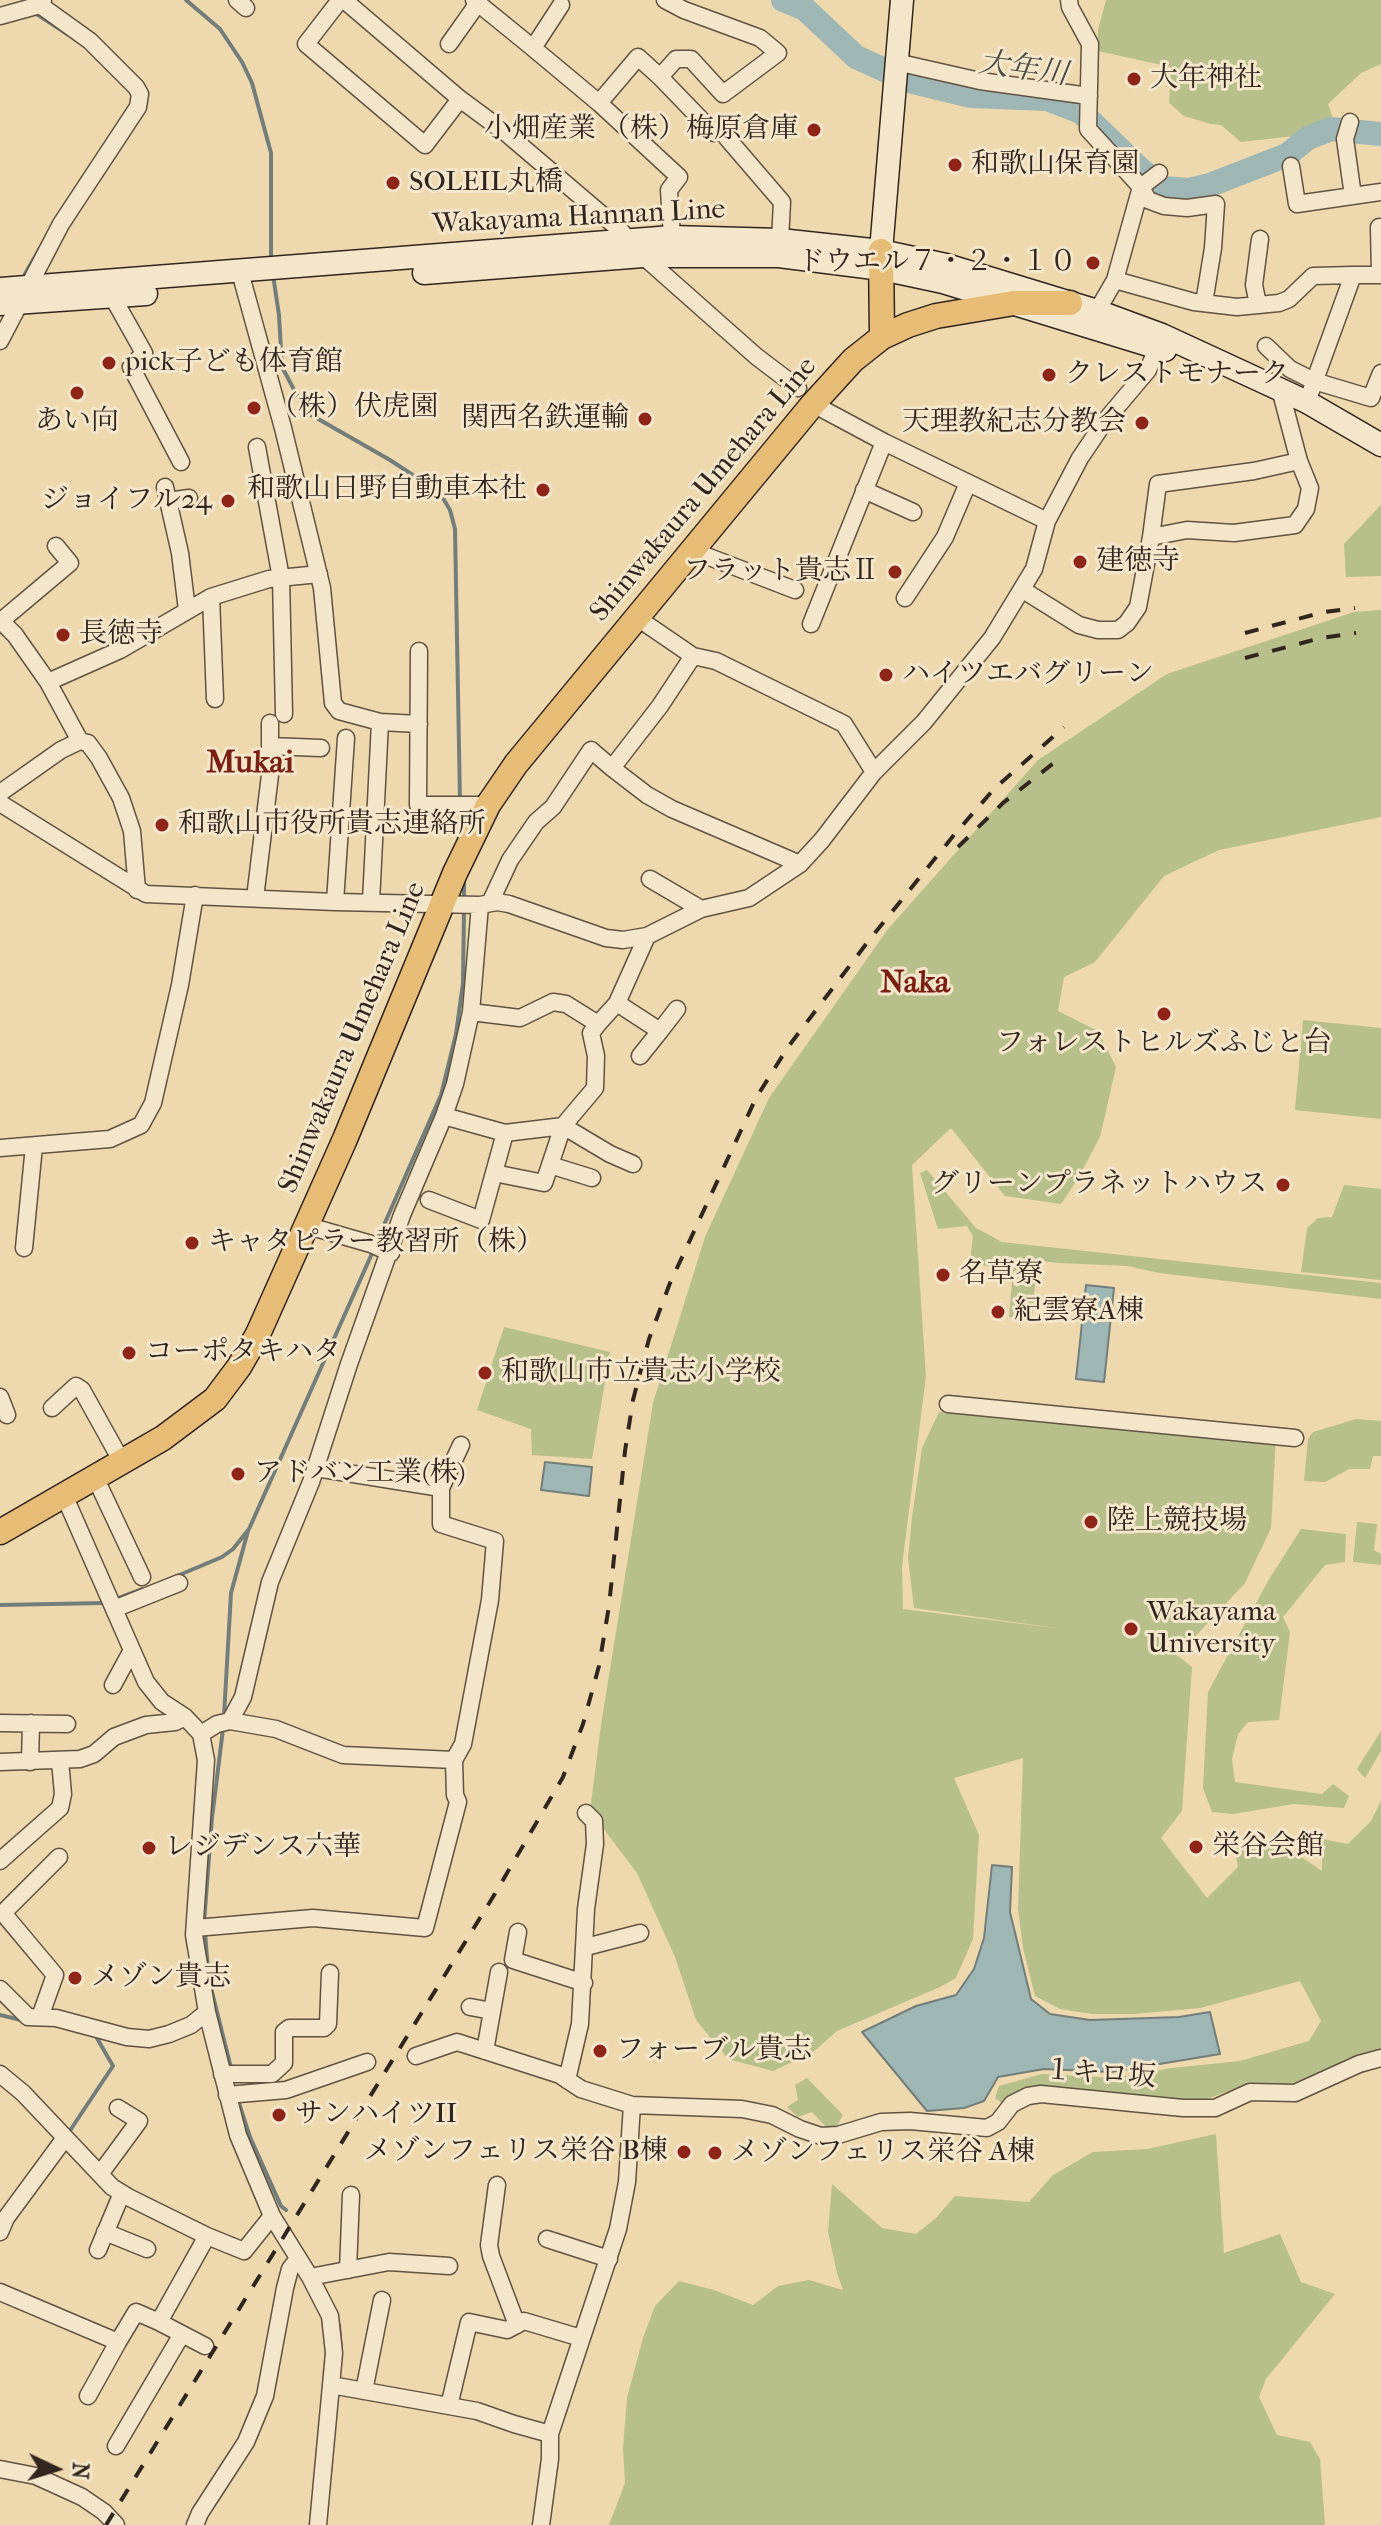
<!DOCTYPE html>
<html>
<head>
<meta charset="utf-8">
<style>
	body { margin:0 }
	#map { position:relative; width:1381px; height:2525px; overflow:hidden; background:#eed8ae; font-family:"IM FELL French Canon",serif }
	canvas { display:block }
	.north { position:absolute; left:16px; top:2429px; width:80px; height:80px; -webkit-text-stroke:6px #f4e6ca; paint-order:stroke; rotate:94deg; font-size:22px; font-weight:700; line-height:32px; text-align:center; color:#32251e }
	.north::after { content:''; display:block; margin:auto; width:28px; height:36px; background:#32251e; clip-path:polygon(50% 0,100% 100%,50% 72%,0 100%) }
</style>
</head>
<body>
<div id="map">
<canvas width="1381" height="2525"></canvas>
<div class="north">N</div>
</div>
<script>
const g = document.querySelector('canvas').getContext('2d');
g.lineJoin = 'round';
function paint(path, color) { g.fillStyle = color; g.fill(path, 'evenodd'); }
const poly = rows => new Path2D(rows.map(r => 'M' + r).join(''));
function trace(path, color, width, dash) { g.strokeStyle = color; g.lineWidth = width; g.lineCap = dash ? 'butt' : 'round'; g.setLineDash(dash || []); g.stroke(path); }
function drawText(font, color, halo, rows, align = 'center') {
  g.font = font + ' "IM FELL French Canon","Noto Serif JP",serif'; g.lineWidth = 6; g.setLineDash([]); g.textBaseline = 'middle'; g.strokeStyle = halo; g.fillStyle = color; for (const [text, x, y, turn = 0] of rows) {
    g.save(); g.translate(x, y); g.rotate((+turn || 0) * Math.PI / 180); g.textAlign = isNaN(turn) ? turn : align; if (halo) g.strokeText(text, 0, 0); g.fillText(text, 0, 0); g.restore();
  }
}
paint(poly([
	[1106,0,1381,0,1381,64,1361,73,1328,104,1333,118,1294,136,1241,142,1221,125,1211,124,1184,116,1169,103,1171,67,1098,51,1098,30],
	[1381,505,1381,576,1346,577,1344,544],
	[1381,610,1381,817,1219,850,1164,876,1095,962,1064,977,1058,1011,1098,1031,1116,1067,1100,1137,1077,1180,1061,1204,1005,1196,951,1128,912,1165,926,1376,902,1566,903,1609,1063,1629,914,1608,908,1558,912,1517,922,1448,939,1412,1276,1437,1271,1528,1245,1583,1191,1641,1160,1642,1192,1667,1182,1811,1161,1838,1207,1898,1238,1867,1234,1846,1284,1845,1322,1871,1322,1839,1348,1844,1371,1821,1381,1801,1381,2051,1290,2084,1250,2083,1207,2099,1185,2102,1134,2094,1035,2089,1003,2104,995,2098,999,2086,1042,2074,1114,2078,1172,2068,1240,2061,1309,2041,1321,2021,1300,1981,1200,2008,1134,2014,1092,2014,1060,2009,1035,1996,1023,1948,1018,1909,1023,1758,954,1778,979,1835,973,1939,956,1978,940,1987,837,2031,812,2053,773,2071,728,2059,696,2020,675,1957,637,1873,590,1811,601,1725,653,1403,705,1237,769,1098,888,929,1038,760,1167,674,1354,612],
	[1303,1020,1381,1028,1381,1119,1295,1110],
	[927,1170,976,1228,1002,1242,1381,1283,1381,1299,1159,1273,1128,1266,1059,1263,993,1256,991,1267,970,1262,973,1236,967,1226,938,1229,920,1173],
	[1344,1185,1381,1189,1381,1280,1301,1272,1307,1228,1318,1218,1332,1217],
	[1014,1261,1037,1263,1032,1319,1009,1317],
	[504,1327,610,1352,592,1459,532,1455,531,1429,477,1410],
	[1356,1419,1381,1421,1381,1456,1373,1456,1370,1469,1349,1469,1325,1482,1304,1481,1308,1439,1313,1432],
	[1357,1522,1377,1524,1374,1550,1381,1554,1381,1565,1353,1562],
	[1301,1529,1346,1534,1345,1562,1325,1565,1283,1617,1290,1632,1279,1720,1248,1722,1238,1734,1232,1759,1235,1782,1322,1794,1333,1784,1349,1796,1344,1808,1294,1804,1233,1814,1212,1812,1203,1788,1208,1692,1268,1581],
	[1381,1731,1381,1751,1365,1778,1357,1769],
	[807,2078,843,2115,837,2126,826,2127,812,2112,798,2117,787,2107,798,2100,795,2085],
	[1216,2134,1224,2253,1280,2234,1301,2282,1335,2294,1266,2379,1259,2397,1277,2435,1310,2442,1320,2459,1325,2525,609,2525,625,2483,623,2448,627,2398,643,2338,655,2306,679,2281,714,2290,753,2305,778,2286,809,2280,843,2290,837,2273,828,2232,832,2184,882,2228,916,2234,936,2218,955,2196,1029,2202,1053,2175,1093,2152,1147,2149]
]), '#b7bf8b');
const water = poly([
	[1086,1285,1114,1288,1104,1382,1076,1379,1086,1285],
	[545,1462,592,1467,589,1496,541,1490,545,1462],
	[992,1865,1012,1867,1010,1912,1031,1999,1050,2014,1090,2020,1179,2017,1210,2012,1220,2054,1111,2072,1044,2069,998,2077,984,2101,964,2108,927,2111,862,2032,916,2006,956,1995,974,1969,984,1938,992,1865]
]);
paint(water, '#9eb7b5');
trace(water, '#737d79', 2);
trace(poly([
	[186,0,220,29,242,62,252,83,271,153,271,259],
	[38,15,69,35],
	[25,274,40,248],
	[273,275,279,315,282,367,306,412,390,460,440,493,450,510,455,529,460,801],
	[460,809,461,837],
	[464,901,464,877],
	[377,1241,441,1095,456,1034,463,983,464,909],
	[177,1576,222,1557,233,1549,249,1529,374,1249],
	[113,1600,142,1589],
	[0,1605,104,1603],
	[224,1716,231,1593,248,1531],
	[204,1923,212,1818,223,1729],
	[205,1932,208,1971],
	[209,1980,231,2068],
	[0,2015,25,2021],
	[238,2100,250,2137,281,2206,286,2210],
	[69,2132,113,2066,94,2033],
	[339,2325,341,2351]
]), '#737d79', 4);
trace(poly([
	[783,0,805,9,856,57,909,81,971,96,1047,99,1081,112,1139,168,1164,188,1189,190,1210,185,1287,155,1308,138,1331,129,1381,134]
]), '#9eb7b5', 24);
const street = poly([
	[237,0,246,8],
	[340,0,306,44,425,145,460,99,506,133,620,230,643,256,757,357,798,388],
	[344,0,460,99],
	[474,0,533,48],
	[665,0,684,10,760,38,778,53,723,94,691,59,676,59,660,77,714,133],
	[1069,0,1070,7,1090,44,1088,129,1141,187,1115,280,1097,311],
	[561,5,533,48,599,103,638,57,660,77],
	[0,16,40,5,43,0],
	[449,44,478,3],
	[896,62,980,81,1089,96],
	[599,103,679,177,669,190,672,237],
	[1350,122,1345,139,1353,196],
	[727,138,782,202,780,240],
	[1291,166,1297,204,1381,192],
	[1159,173,1141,187,1148,200,1164,206,1187,208,1216,204,1213,248,1204,303],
	[1379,227,1380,275],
	[240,272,283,428,322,588,333,703,339,711,380,722,419,724],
	[1115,280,1194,302,1237,307,1279,303,1289,299,1313,276,1353,275],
	[112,296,144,353,131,367,181,462],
	[1258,304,1254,285,1260,239],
	[0,341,61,224,138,107,140,94,136,87,90,41,40,5],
	[1266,346,1290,369,1314,381,1371,398,1381,373],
	[1280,389,1299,461,1310,488,1306,509,1295,525,1234,533,1187,530,1151,537,1158,484,1254,471,1299,461],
	[1307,402,1353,275,1381,275],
	[813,404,884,442,1047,521],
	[257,447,281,578,284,714],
	[165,487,180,553,187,610],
	[864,490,913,512],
	[168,501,189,498],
	[691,550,795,590],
	[1023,590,1079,625,1098,630,1118,630,1127,623,1138,607,1151,537],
	[211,597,215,699],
	[905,598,945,537,968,483],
	[636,617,693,656,716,661,844,724,874,772],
	[0,620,15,635,48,682,80,741,88,743,99,758,121,798,132,831,137,890],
	[1,621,70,563,56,546],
	[811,624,884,442],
	[419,651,418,805,488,805],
	[48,682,120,650,211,597,269,579,319,574],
	[270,746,321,748],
	[612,768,647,795,672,809,800,864],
	[0,793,61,750,80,741],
	[0,803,146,894,335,902,480,905,497,902,509,904,606,938,623,940,647,936,701,909,749,898,800,864,822,840,874,772,924,722,992,638,1034,569,1047,521,1080,458,1105,421,1148,370,1157,348],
	[650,879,701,909],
	[255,898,270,775,270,723],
	[335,902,346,738],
	[371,902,380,722],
	[490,903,510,860,536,822,553,807,591,750,612,768,660,706,693,656],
	[617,1003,647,936],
	[471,1012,520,1018,553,1002,566,1004,598,1024,617,1003,660,1031,640,1056],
	[660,1031,677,1009],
	[444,1116,505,1133,563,1126,610,1154,633,1164],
	[0,1148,110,1139,141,1125,153,1103,180,985,195,895],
	[550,1165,592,1178],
	[494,1173,544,1183,563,1126,595,1088,596,1056,591,1033,598,1024],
	[429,1200,481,1220,505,1133],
	[305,1225,371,1244,391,1253],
	[24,1248,34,1146],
	[0,1397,7,1415],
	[948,1404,1295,1438],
	[52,1408,76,1386,82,1390,122,1462],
	[95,1477,142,1577],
	[441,1488,461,1445],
	[64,1495,146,1682,162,1702,185,1717,201,1734,206,1760,194,1935,207,2012,238,2135,272,2216,310,2277,330,2316,334,2353,318,2525],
	[114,1609,179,1583],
	[113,1685,132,1650],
	[230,1721,276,1729,343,1755,454,1760],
	[0,1723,67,1724],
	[201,1734,217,1724,230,1721,243,1697,270,1582,311,1482,349,1364,402,1215,444,1116,455,1084,471,1012,480,905],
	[0,1762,80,1759,94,1754,114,1737,146,1725,175,1722,185,1717],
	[30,1762,31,1723],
	[0,1861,60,1808,63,1794,60,1761],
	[195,1928,313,1918,425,1928,458,1802,455,1795,454,1760,463,1744,490,1600,495,1541,441,1524,441,1488,316,1468],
	[518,1932,513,1960,584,1983],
	[586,1947,640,1933],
	[0,1989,28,2017,56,2018,127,2037,149,2039,169,2034,191,2025,207,2012],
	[470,2007,492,2011],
	[40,2017,55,1975,3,1913,59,1857],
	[485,2051,499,1972],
	[416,2056,457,2042,560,2075,581,2089,632,2105,742,2109,772,2115,800,2129,821,2136,838,2135,881,2122,910,2121,987,2128,998,2122,1012,2104,1028,2096,1041,2094,1183,2108,1215,2108,1250,2092,1295,2093,1359,2064,1381,2058],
	[0,2074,23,2093,112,2187,130,2198,207,2236,244,2251,272,2216],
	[222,2074,272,2074,284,2063,284,2032,289,2028,324,2028,328,2024,330,1973],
	[567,2080,580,2024,586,1909,595,1844,594,1821,586,1813],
	[227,2095,286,2090,367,2062],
	[100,2174,139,2121,118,2108],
	[497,2185,489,2245,491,2256,517,2325],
	[0,2232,6,2218,65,2138],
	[105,2232,147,2249],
	[547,2239,609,2259],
	[98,2250,122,2193],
	[348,2270,351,2195],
	[310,2277,389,2262,449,2266],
	[0,2292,118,2342,136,2312,159,2322,207,2236],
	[159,2322,205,2346],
	[331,2385,477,2411,514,2424,550,2434,618,2229,627,2182,632,2105],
	[364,2391,382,2300],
	[88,2396,118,2342],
	[449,2406,469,2322,507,2330,524,2321,581,2338],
	[116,2446,182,2334],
	[0,2469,36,2476,82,2497,104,2512,116,2525],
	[195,2525,200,2513,246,2442,265,2396,285,2288,290,2269,298,2259],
	[541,2525,550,2459,550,2434]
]);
const secondary = poly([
	[881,251,902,0],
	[424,273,643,256,779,256,882,269,943,282,1165,350],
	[0,289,672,237,780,240,881,251,946,265,1097,311,1162,335,1307,402,1381,445],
	[0,304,146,294]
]);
const primary = poly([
	[881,251,882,337],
	[0,1532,163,1438,215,1399,239,1367,258,1334,345,1139,455,873,488,805,516,764,813,404,853,360,882,337,908,325,936,316,1014,303,1070,303]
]);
trace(street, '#615242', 19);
trace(secondary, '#32251e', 25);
trace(primary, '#32251e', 27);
trace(street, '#f4e6ca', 16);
trace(secondary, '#f4e6ca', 22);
trace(primary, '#e7bc77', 24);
trace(poly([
	[1245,633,1324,612,1355,608],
	[1245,658,1321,638,1356,633],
	[958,847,1003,803,1060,758],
	[106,2525,496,1892,563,1777,583,1724,599,1666,609,1606,625,1451,633,1400,649,1339,670,1283,756,1098,788,1047,870,939,954,835,994,789,1064,727]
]), '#32251e', 4, [14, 14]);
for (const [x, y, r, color] of [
	[1134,79,8,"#8f2418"],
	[814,130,8,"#8f2418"],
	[955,165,8,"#8f2418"],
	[393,183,8,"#8f2418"],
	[1093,263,8,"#8f2418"],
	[109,363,8,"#8f2418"],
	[1049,375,8,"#8f2418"],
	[77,393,8,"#8f2418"],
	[254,408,8,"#8f2418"],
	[645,419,8,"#8f2418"],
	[1142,423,8,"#8f2418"],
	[543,490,8,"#8f2418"],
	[228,501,8,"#8f2418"],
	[1080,562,8,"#8f2418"],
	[895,572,8,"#8f2418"],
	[63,635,8,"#8f2418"],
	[886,675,8,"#8f2418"],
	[162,825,8,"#8f2418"],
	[1164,1014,8,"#8f2418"],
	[1283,1185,8,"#8f2418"],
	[192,1243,8,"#8f2418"],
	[943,1275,8,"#8f2418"],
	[998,1312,8,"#8f2418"],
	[129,1353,8,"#8f2418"],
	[485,1373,8,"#8f2418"],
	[238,1474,8,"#8f2418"],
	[1091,1522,8,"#8f2418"],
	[1131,1629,8,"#8f2418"],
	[1196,1847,8,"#8f2418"],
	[149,1848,8,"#8f2418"],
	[75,1978,8,"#8f2418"],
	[600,2051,8,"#8f2418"],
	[279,2115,8,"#8f2418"],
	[684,2152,8,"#8f2418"],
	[715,2153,8,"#8f2418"]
]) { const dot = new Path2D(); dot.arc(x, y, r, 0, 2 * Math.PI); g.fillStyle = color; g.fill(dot); trace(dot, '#f4e6ca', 3); }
drawText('28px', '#32251e', '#f4e6ca', [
	["大年神社",1150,79],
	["小畑産業 （株）梅原倉庫",798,130,"right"],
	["和歌山保育園",971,165],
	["SOLEIL丸橋",409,183],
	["ドウエル７・２・１０",1077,263,"right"],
	["pick子ども体育館",125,363],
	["クレストモナーク",1065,375],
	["（株）伏虎園",270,408],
	["関西名鉄運輸",629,419,"right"],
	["あい向",77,422,"center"],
	["天理教紀志分教会",1126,423,"right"],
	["和歌山日野自動車本社",527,490,"right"],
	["ジョイフル24",212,501,"right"],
	["建徳寺",1096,562],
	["フラット貴志Ⅱ",879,572,"right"],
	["長徳寺",79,635],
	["ハイツエバグリーン",902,675],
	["和歌山市役所貴志連絡所",178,825],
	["フォレストヒルズふじと台",1164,1044,"center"],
	["グリーンプラネットハウス",1267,1185,"right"],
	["キャタピラー教習所（株）",208,1243],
	["名草寮",959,1275],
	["紀雲寮A棟",1014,1312],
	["コーポタキハタ",145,1353],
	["和歌山市立貴志小学校",501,1373],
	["アドバン工業(株)",254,1474],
	["陸上競技場",1107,1522],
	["Wakayama",1147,1613],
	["University",1147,1645],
	["栄谷会館",1212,1847],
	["レジデンス六華",165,1848],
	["メゾン貴志",91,1978],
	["フォーブル貴志",616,2051],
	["サンハイツII",295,2115],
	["メゾンフェリス栄谷 B棟",668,2152,"right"],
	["メゾンフェリス栄谷 A棟",731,2153]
], 'left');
drawText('28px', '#32251e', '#f4e6ca', [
	["Wakayama Hannan Line",579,218,-3],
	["Shinwakaura Umehara Line",704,490,-50],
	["Shinwakaura Umehara Line",353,1038,-67],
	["１キロ坂",1100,2075,4]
]);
drawText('italic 30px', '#4d4a44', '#f4e6ca', [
	["大年川",1023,70,8]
]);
drawText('bold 32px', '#7a1f14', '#f4e6ca', [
	["Mukai",250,764],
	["Naka",915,984]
]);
</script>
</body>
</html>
